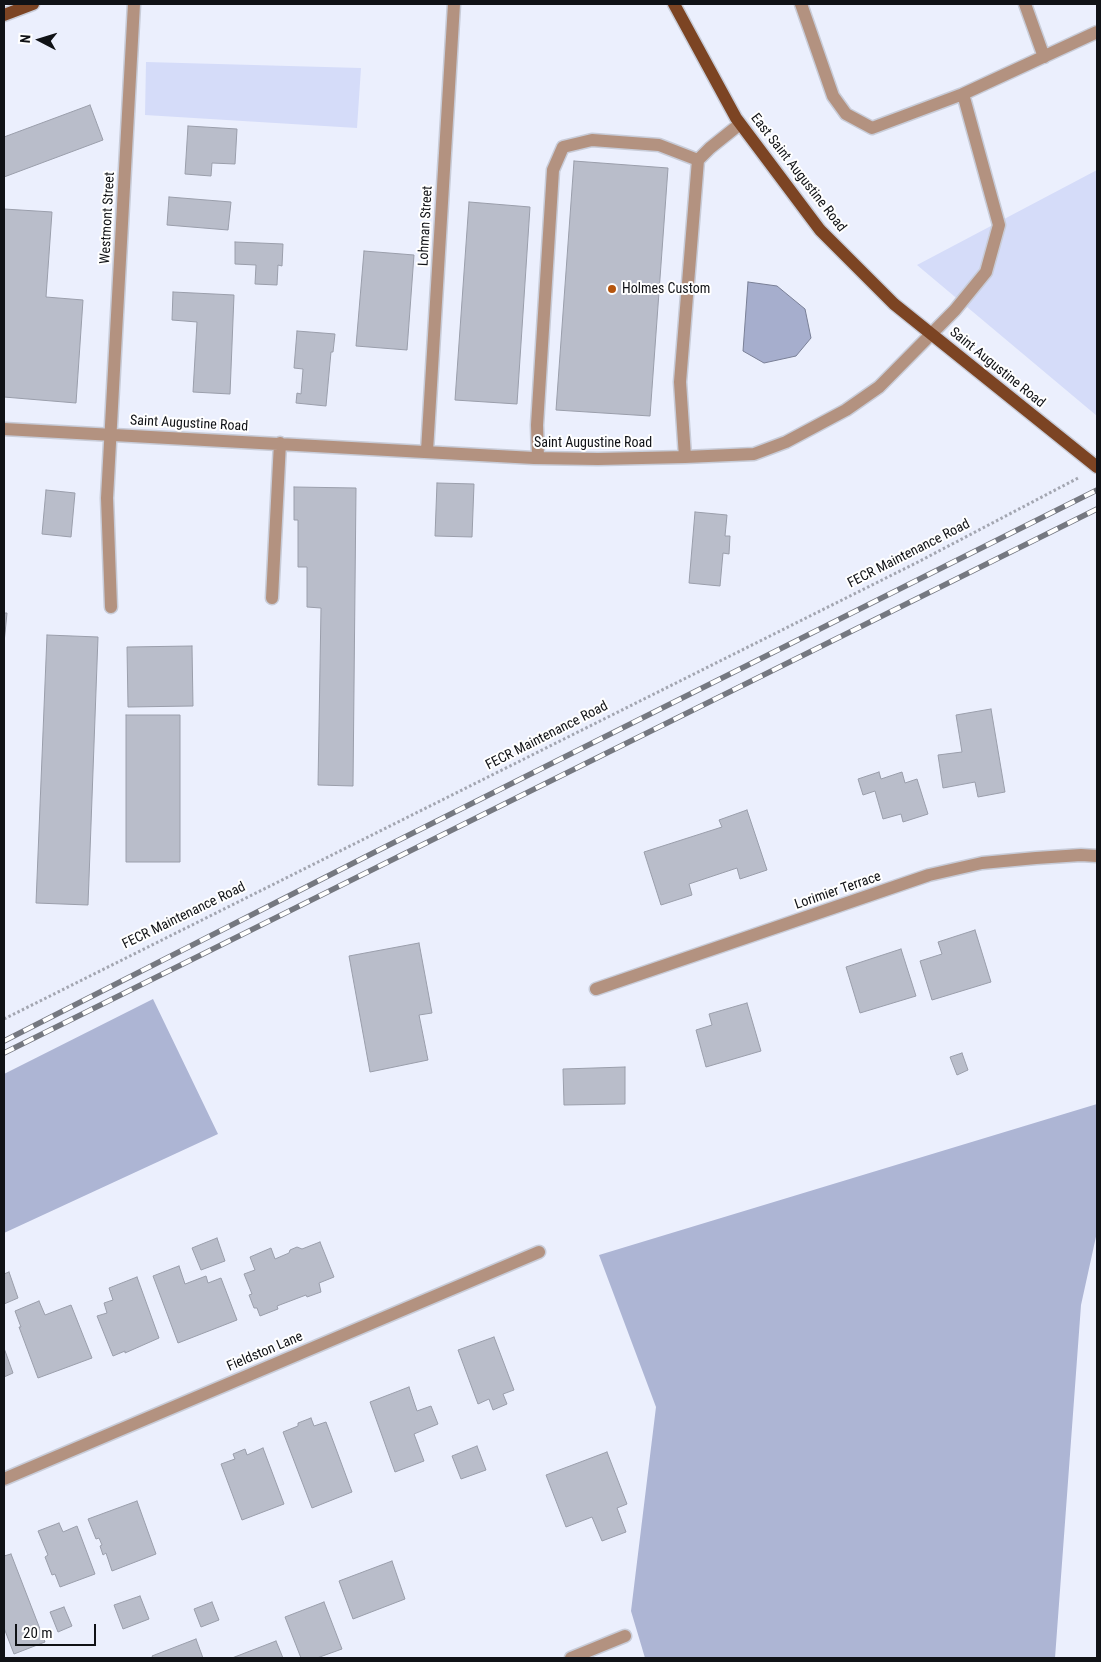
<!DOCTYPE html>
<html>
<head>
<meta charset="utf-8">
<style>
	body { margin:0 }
	#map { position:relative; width:1101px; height:1662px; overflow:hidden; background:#ebeffd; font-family:"Roboto Condensed",sans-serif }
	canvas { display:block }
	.frame { position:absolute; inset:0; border:5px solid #101216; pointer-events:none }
	.north { position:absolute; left:15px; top:15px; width:50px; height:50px; -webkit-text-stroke:4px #fff; paint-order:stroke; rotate:275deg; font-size:14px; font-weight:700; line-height:20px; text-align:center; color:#101216 }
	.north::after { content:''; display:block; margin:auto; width:18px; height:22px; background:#101216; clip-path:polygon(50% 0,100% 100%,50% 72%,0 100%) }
	.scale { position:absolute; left:15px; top:1624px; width:81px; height:22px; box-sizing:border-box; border:2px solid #101216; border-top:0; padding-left:6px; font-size:15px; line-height:18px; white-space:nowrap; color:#101216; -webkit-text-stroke:4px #fff; paint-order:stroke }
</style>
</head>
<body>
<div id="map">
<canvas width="1101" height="1662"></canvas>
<div class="frame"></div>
<div class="north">N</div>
<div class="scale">20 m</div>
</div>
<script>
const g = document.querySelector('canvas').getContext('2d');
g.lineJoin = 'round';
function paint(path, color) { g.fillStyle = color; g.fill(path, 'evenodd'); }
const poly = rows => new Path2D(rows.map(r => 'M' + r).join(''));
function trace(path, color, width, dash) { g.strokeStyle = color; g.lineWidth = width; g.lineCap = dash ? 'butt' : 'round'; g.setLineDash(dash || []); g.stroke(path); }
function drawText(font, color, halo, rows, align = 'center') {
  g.font = font + ' "Roboto Condensed",sans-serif'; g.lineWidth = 4; g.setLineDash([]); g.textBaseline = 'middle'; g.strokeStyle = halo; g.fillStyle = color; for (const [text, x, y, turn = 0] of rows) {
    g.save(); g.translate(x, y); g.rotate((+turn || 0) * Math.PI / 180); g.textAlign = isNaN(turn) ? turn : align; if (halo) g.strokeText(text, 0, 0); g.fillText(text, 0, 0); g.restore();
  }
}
paint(poly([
	[146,62,361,68,357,128,145,115],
	[1097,170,1097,416,917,265]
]), '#d5dcf9');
paint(poly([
	[153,999,218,1134,4,1233,4,1074],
	[1097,1104,1097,1232,1081,1305,1055,1658,645,1658,631,1611,656,1407,599,1255]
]), '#adb5d4');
const water = poly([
	[748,282,777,286,805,309,811,338,796,356,764,363,743,351,748,282]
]);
paint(water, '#a6aecd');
trace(water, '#797f96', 1);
const building = poly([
	[90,105,103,140,4,177,4,137,90,105],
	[188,126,237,129,235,164,212,163,211,176,185,174,188,126],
	[574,161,668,168,650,416,556,410,574,161],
	[169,197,231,202,228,230,167,225,169,197],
	[469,202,530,207,517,404,455,400,469,202],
	[4,209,52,212,46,297,83,300,76,403,4,397,4,209],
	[235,242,283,244,282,266,278,265,277,285,255,284,256,265,235,264,235,242],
	[364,251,414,255,407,350,356,346,364,251],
	[173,292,234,295,230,394,193,392,197,322,172,320,173,292],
	[297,331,335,334,333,352,331,352,326,406,296,403,297,393,301,394,303,369,294,368,297,331],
	[437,483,474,484,472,537,435,536,437,483],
	[294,487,356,488,353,786,318,785,321,608,307,607,307,567,298,567,298,520,294,520,294,487],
	[46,490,75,493,71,537,42,534,46,490],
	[695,512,727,515,725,536,730,536,729,554,723,553,720,586,689,583,695,512],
	[4,613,7,613,4,643,4,613],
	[47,635,98,637,88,905,36,903,47,635],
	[192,646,193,706,128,707,127,647,192,646],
	[991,709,1005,792,978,797,975,782,943,788,938,755,962,752,956,715,991,709],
	[126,715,180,715,180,862,126,862,126,715],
	[879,772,881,779,902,772,905,783,917,779,928,814,903,822,901,814,883,819,875,791,863,795,858,779,879,772],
	[747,810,767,870,740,879,737,868,689,884,692,895,661,905,644,852,722,827,719,820,747,810],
	[975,930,991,982,932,1000,920,961,942,954,938,942,975,930],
	[419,943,432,1013,419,1015,428,1060,370,1072,349,956,419,943],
	[901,949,916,996,860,1013,846,967,901,949],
	[747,1003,761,1051,706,1067,696,1030,712,1025,709,1014,747,1003],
	[962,1053,968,1070,957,1075,950,1057,962,1053],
	[625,1067,625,1104,564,1105,563,1069,625,1067],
	[217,1238,225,1261,201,1270,192,1248,217,1238],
	[320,1242,334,1277,319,1283,321,1292,307,1297,306,1295,277,1306,278,1309,260,1316,257,1308,254,1308,249,1295,252,1294,244,1274,255,1270,250,1257,271,1248,275,1259,289,1253,290,1250,297,1247,302,1249,320,1242],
	[179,1266,185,1284,206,1276,208,1283,221,1278,237,1320,178,1343,153,1276,179,1266],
	[9,1272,18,1298,4,1304,4,1274,9,1272],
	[137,1277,159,1338,125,1353,125,1351,113,1356,97,1316,107,1313,104,1303,113,1300,109,1288,137,1277],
	[39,1301,45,1315,71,1305,92,1358,38,1378,19,1327,21,1327,15,1311,39,1301],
	[494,1337,514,1390,503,1394,507,1404,493,1410,489,1399,478,1404,458,1350,494,1337],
	[4,1348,13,1373,4,1377,4,1348],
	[409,1387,417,1411,431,1406,438,1424,414,1434,424,1461,395,1472,370,1402,409,1387],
	[311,1418,314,1426,326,1422,352,1492,312,1508,283,1432,298,1426,298,1423,311,1418],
	[477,1446,486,1470,461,1479,452,1456,477,1446],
	[263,1448,284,1504,242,1520,221,1464,235,1459,233,1454,245,1449,247,1455,263,1448],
	[607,1452,627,1504,617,1508,626,1532,602,1541,592,1517,566,1527,546,1475,607,1452],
	[137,1501,156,1554,112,1571,106,1553,103,1555,100,1546,102,1545,99,1538,96,1539,88,1519,137,1501],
	[59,1523,63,1532,77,1526,95,1574,60,1587,55,1574,52,1575,45,1557,48,1555,38,1531,59,1523],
	[11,1554,45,1642,14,1654,4,1628,4,1556,11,1554],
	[392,1561,405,1599,353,1619,339,1581,392,1561],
	[140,1596,149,1619,123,1629,114,1605,140,1596],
	[212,1602,219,1620,201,1627,194,1609,212,1602],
	[324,1602,342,1649,317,1658,301,1658,285,1617,324,1602],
	[64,1607,72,1626,58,1632,50,1612,64,1607],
	[196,1639,203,1658,153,1658,152,1656,196,1639],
	[276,1641,283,1658,232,1658,276,1641]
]);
paint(building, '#b9bdca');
trace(building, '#9a9eab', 1);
const minor = poly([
	[801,4,833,96,846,114,872,128,963,94],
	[1025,4,1044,57],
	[4,429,534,458,598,459,685,457,754,454,786,442,846,410,879,387,955,310,986,272,999,225,963,94,1097,32],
	[427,451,454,4],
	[685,457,680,382,698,160,710,148,740,124],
	[538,458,537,425,553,170,563,147,592,140,659,145,698,160],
	[272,598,280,443],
	[111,607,107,498,134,4],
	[596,989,929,875,982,863,1036,858,1081,855,1097,856],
	[4,1479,539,1252],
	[571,1658,625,1636]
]);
const major = poly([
	[674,4,736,118,820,230,894,304,1097,467],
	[4,15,33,4]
]);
trace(minor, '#c8ccd8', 15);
trace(major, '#c8ccd8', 15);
trace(poly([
	[4,1019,918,562,1080,477]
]), '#a3a6b1', 3, [2.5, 2.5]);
trace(minor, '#b39280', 12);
trace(major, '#7c4423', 12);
const rail = poly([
	[4,1041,373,853,1097,490],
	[4,1053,1097,509]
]);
trace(rail, '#757880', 5.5);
trace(rail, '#fff', 4, [11]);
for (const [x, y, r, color] of [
	[612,289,5,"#b5550e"]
]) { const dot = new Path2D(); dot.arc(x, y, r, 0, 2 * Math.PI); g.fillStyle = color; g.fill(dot); trace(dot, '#fff', 2); }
drawText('14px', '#101216', '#fff', [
	["East Saint Augustine Road",798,173,52],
	["Westmont Street",108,218,-87],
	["Lohman Street",426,226,-87],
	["Saint Augustine Road",997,368,39],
	["Saint Augustine Road",189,424,3],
	["Saint Augustine Road",593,443],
	["FECR Maintenance Road",909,554,-27],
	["FECR Maintenance Road",547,736,-27],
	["Lorimier Terrace",838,891,-19],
	["FECR Maintenance Road",184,916,-26],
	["Fieldston Lane",265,1352,-23]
]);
drawText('14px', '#101216', '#fff', [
	["Holmes Custom",622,289]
], 'left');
</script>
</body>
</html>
